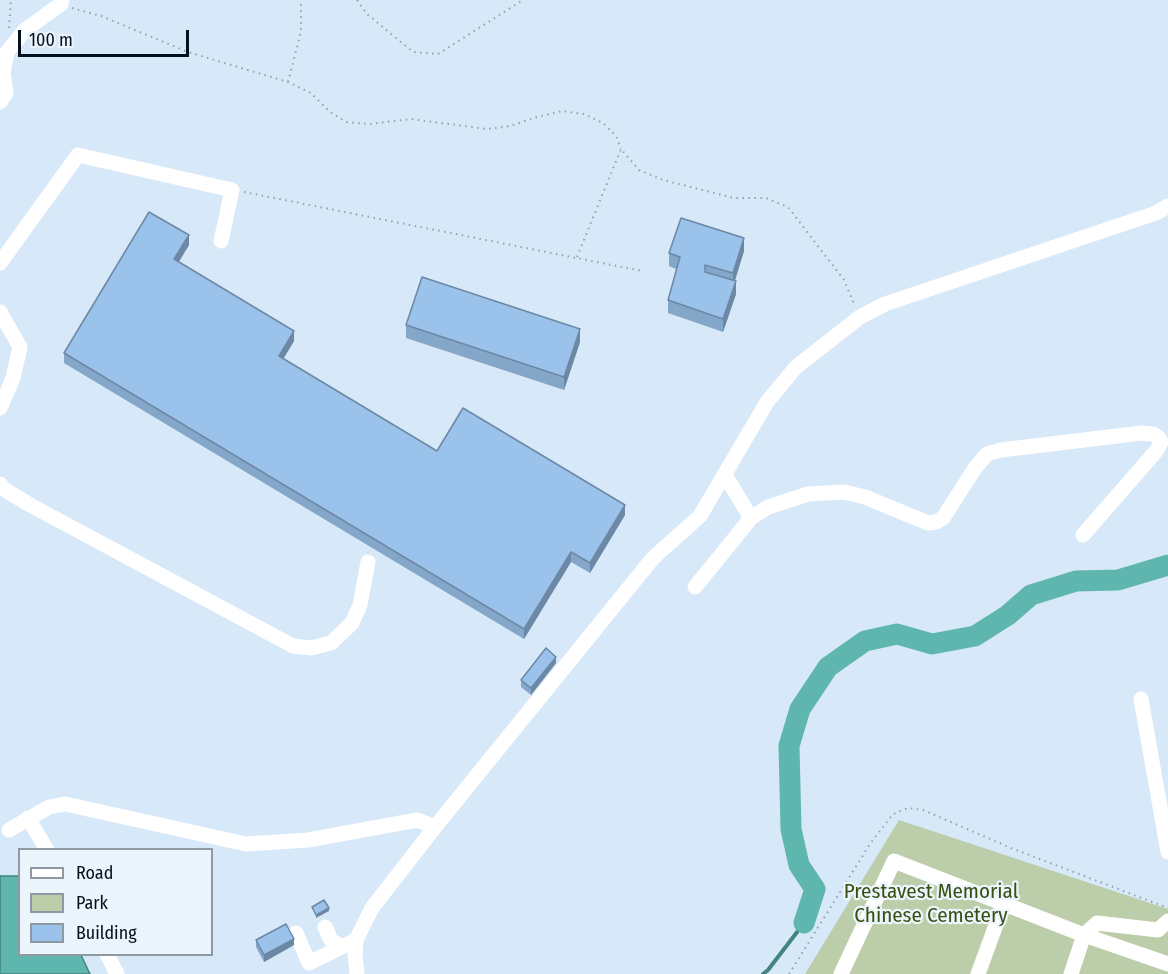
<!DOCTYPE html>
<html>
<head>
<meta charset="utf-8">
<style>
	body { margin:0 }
	#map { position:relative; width:1168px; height:974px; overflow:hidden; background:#d7e8f8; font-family:"Fira Sans Condensed",sans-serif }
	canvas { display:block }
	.legend { position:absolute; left:18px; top:848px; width:195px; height:108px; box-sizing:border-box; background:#ecf4fc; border:2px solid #8f99a3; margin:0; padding:8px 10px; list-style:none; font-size:18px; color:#03111e }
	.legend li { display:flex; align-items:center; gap:12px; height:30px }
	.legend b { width:30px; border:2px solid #8f99a3 }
	.scale { position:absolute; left:18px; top:30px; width:171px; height:27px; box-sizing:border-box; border:3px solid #03111e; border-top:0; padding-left:8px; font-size:18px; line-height:21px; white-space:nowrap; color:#03111e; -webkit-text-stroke:4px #ecf4fc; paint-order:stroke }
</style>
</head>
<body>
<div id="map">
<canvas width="1168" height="974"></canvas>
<ul class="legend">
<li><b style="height:8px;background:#fff"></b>Road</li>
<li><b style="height:16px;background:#bccda9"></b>Park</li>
<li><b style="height:16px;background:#9ac2ea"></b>Building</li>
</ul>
<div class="scale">100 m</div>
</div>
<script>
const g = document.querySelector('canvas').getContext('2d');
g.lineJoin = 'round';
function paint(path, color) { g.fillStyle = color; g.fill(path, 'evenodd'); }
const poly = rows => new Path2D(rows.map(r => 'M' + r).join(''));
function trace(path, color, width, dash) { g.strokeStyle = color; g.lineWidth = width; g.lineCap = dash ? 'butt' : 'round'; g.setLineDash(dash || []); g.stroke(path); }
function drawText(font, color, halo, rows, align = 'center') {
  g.font = font + ' "Fira Sans Condensed",sans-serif'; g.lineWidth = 4.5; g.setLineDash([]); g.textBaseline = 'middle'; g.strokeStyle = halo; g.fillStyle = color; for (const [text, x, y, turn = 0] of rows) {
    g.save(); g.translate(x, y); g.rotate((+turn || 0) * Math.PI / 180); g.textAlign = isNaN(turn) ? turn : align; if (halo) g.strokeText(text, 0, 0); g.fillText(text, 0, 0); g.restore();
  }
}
paint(poly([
	[899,820,1168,909,1168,974,805,974]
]), '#bccda9');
const water = poly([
	[0,876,19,876,20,954,81,955,90,974,0,974,0,876]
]);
paint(water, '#5fb6ae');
trace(water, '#438483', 1.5);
trace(poly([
	[763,974,768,970,804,923]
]), '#438483', 4);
trace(poly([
	[804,923,815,889,799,865,791,829,789,746,800,709,828,667,865,641,897,634,932,644,975,636,1008,615,1031,595,1076,581,1118,580,1168,565]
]), '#5fb6ae', 21);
trace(poly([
	[357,0,367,14,413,52,438,54,523,0],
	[72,8,101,16,188,52,288,82,311,93,329,111,346,122,369,124,411,119,487,129,510,126,537,117,562,111,584,114,603,123,616,136,621,149],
	[9,28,11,0],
	[288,82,301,32,301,0],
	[244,192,642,271],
	[577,257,621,149,639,170,663,180,734,198,766,198,788,207,844,280,855,306],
	[789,974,870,844,893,814,908,808,923,810,1011,848,1168,908]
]), '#91a1b0', 2, [1.5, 4.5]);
trace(poly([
	[0,102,6,93,3,73,7,52,25,30,61,4,62,0],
	[0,263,78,155,232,190,221,241],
	[0,312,20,347,13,378,0,408],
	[725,475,751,518,768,507,808,494,844,492,865,497,928,523,936,522,943,518,975,468,987,454,1001,450,1142,433,1153,434,1159,438,1161,442,1157,450,1083,535],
	[0,484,5,490,32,506,293,646,311,648,331,643,352,623,360,605,368,562],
	[695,587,751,518],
	[1141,699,1168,852],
	[28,818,47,850],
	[9,830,49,807,65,804,246,844,308,840,417,820,435,827],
	[325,927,331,940,342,947],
	[296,933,309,963,356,940],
	[107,954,117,974],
	[357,974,355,954,356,940,372,908,435,827,653,558,700,516,767,402,796,367,860,317,885,304,1156,213,1168,206],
	[841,974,894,861,1084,935,1168,964],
	[978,974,1004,903],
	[1071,974,1084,935,1097,923,1158,930,1168,921]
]), '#fff', 15);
paint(poly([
	[189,245,179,262,294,341,283,359,437,451,625,515,590,573,571,562,524,639,64,363,64,353],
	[744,251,735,281,736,294,723,332,668,313,668,300,676,269,669,266,669,253],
	[406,325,580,342,564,390,406,338],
	[556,663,531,695,521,687,521,680],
	[256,940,294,945,264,962,256,947]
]), '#84a7c9');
paint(poly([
	[189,235,189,245,174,269,174,259],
	[744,238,744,251,733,286,733,273],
	[736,281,736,294,723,332,723,319],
	[580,329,580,342,564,390,564,377],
	[294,331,294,341,279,366,279,356],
	[625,505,625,515,590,573,590,563],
	[571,552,571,562,524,639,524,629],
	[556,657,556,663,531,695,531,688],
	[329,908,329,911,316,918,316,915],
	[294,939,294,945,264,962,264,955]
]), '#6c88a4');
const building = poly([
	[149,212,189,235,174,259,294,331,279,356,437,451,463,408,625,505,590,563,571,552,524,629,64,353,149,212],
	[681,218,744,238,733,273,705,265,705,272,736,281,723,319,668,300,680,257,669,253,681,218],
	[422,277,580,329,564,377,406,325,422,277],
	[546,648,556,657,531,688,521,680,546,648],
	[324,900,329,908,316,915,312,907,324,900],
	[286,924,294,939,264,955,256,940,286,924]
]);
paint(building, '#9ac2ea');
trace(building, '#6c88a4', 1.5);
drawText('21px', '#374f10', '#ecf4fc', [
	["Prestavest Memorial",931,892],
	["Chinese Cemetery",931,916]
]);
</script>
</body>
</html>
